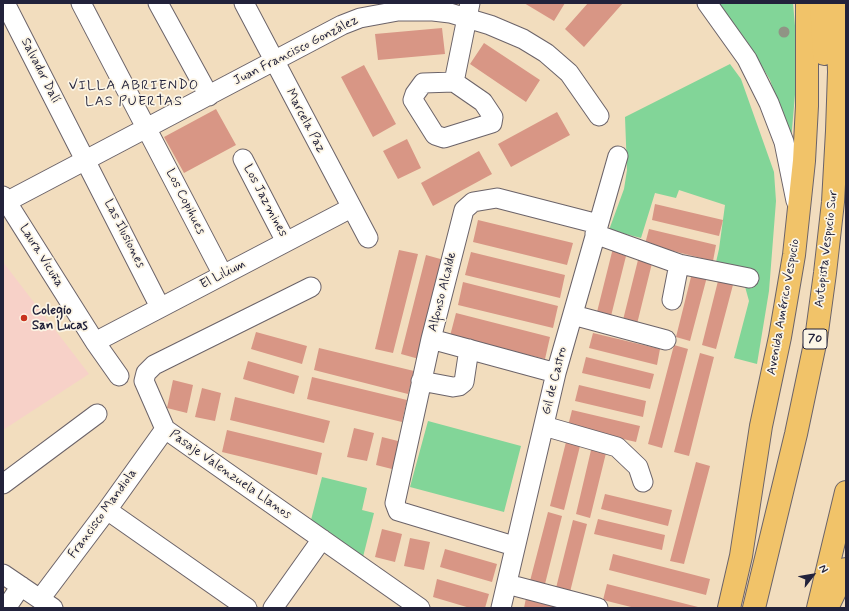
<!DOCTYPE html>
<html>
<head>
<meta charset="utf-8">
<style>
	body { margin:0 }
	#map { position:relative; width:849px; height:611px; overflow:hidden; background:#f2ddbe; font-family:Mynerve,sans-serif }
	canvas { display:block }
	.frame { position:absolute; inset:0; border:4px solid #22223b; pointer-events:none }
	.north { position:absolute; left:793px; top:555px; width:40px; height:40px; -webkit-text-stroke:3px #fcf5e5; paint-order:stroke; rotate:59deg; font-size:11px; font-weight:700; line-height:16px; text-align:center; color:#22223b }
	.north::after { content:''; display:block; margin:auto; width:14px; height:18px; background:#22223b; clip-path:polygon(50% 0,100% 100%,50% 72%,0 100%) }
</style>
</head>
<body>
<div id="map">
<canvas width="849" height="611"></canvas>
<div class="frame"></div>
<div class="north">N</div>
</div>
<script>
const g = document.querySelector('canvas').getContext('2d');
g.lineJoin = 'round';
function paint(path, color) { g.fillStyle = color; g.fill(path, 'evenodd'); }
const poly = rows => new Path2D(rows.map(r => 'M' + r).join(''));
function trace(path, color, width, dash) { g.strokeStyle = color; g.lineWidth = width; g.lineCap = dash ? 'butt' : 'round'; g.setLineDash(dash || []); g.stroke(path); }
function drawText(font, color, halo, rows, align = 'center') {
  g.font = font + ' Mynerve,sans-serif'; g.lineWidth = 3.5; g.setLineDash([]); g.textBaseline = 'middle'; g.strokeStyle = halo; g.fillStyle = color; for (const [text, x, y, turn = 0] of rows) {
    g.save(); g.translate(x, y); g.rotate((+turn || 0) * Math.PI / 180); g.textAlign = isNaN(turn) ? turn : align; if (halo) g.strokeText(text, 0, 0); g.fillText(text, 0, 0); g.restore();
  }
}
paint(poly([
	[3,262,89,374,3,430]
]), '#f7d1c8');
paint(poly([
	[718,3,793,3,796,37,796,83,791,141,770,80,748,43],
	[730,64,741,79,774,172,776,201,769,291,757,364,734,358,749,301,744,283,714,271,719,249,725,205,679,190,676,198,655,193,641,238,609,230,624,189,627,170,625,117],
	[428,421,521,446,504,512,410,487],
	[322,477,367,488,362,510,374,513,363,557,311,520]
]), '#82d598');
paint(poly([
	[524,3,565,3,554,21],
	[588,3,623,3,584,47,565,29],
	[442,28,445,54,378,60,375,34],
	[484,43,540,80,526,102,470,64],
	[364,65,396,124,373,137,341,77],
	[216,109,236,145,184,173,164,137],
	[557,112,570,135,511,167,498,144],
	[407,139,421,168,398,179,383,151],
	[479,151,492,174,433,206,421,183],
	[655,204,723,220,719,236,652,220],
	[478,220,573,243,567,265,473,242],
	[649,229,716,245,713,261,645,244],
	[614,244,628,248,611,316,597,312],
	[399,250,418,254,393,353,375,349],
	[471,252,565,275,560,298,465,275],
	[640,252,654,255,637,324,623,320],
	[426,255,444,260,419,359,401,354],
	[693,269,708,273,690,341,676,337],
	[719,277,734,281,716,349,702,345],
	[463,282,558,306,553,328,458,305],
	[456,313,550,337,545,359,450,336],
	[256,332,307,346,302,364,251,349],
	[593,333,660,349,657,365,589,348],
	[674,345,688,349,662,448,648,444],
	[319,348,414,371,408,394,314,370],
	[700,353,714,357,689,456,674,452],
	[586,357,654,374,650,389,582,373],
	[248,361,299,376,294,394,243,379],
	[312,377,407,400,402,422,307,399],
	[173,380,193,385,187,413,167,408],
	[579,385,646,401,643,417,575,401],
	[202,388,221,393,215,421,195,417],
	[235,397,330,421,324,443,230,420],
	[572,410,640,426,636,442,568,426],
	[354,428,374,433,367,461,347,457],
	[227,430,322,453,317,475,222,452],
	[382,437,402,442,396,470,376,465],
	[567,438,581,442,564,510,550,506],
	[592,446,607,449,590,518,576,514],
	[696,462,710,466,684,564,670,561],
	[605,494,672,510,668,526,601,509],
	[548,512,562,516,545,584,530,581],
	[598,519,665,535,662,550,594,534],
	[573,520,587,524,570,592,556,588],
	[382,529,402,534,395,562,375,557],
	[410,538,430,542,424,570,404,566],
	[445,549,497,564,492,582,440,567],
	[613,554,710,579,706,595,609,570],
	[437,579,489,594,485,608,470,608,433,597],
	[607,584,698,607,698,608,635,608,603,600],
	[526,598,565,608,524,608]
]), '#d89685');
const minor = poly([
	[5,3,160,307],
	[81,3,223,275],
	[158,3,209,96],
	[244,3,368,238],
	[707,3,747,59,769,103,784,142,796,201],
	[454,82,483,102,493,117,492,123,444,138,435,135,413,100,415,94,423,83,454,82],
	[454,82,470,3],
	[243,159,286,242],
	[3,196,95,342,119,376],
	[6,202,342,25,360,18,398,11,433,11,450,13,490,25,523,39,546,53,569,73,599,116],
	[595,234,679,264,672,300],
	[679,264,749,278],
	[311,287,154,365,146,373,144,381,165,429,420,608],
	[573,315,666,340],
	[431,339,556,373],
	[95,342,351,208],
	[421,381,453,387,459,386,464,382,469,349],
	[544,426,617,447,638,467,643,482],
	[3,484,97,414],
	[107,510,247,608],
	[514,546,398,511,395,503,431,339,464,210,473,202,497,198,598,224],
	[3,574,53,608],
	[507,584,598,608],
	[40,599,107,510,165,429],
	[6,608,21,586],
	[273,608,322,539],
	[501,608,556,373,618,156]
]);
const major = poly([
	[729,608,741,556,761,426,780,337,794,255,804,161,807,106,807,3]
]);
const highway = poly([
	[821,3,824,54],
	[754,608,796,434,816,339,825,273,833,202,837,131,839,72,837,3],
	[818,608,846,492],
	[827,608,846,569]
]);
trace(minor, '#6b6369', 21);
trace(major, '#6b6369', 24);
trace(highway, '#6b6369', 24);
trace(minor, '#fff', 19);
trace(major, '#f1c369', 22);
trace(highway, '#f1c369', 22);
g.fillStyle = '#909485';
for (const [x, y] of [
	[784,32]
]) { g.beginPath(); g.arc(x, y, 5.5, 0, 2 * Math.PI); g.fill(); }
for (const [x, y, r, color] of [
	[24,318,4,"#c8321e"]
]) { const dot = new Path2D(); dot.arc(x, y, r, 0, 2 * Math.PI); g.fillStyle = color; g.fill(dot); trace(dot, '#fcf5e5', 1.5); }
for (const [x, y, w] of [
	[815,339,24]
]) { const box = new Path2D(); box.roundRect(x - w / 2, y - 10, w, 20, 3); g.fillStyle = '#fcf5e5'; g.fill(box); trace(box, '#22223b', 1); }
drawText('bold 12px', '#22223b', null, [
	["70",815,339]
]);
drawText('13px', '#22223b', '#fcf5e5', [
	["Juan Francisco González",296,51,-27],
	["Salvador Dalí",40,71,63],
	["Marcela Paz",305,121,62],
	["Los Jazmines",265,201,62],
	["Los Copihues",185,202,63],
	["Las Ilusiones",124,234,63],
	["Autopista Vespucio Sur",827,249,-83],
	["Laura Vicuña",41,256,58],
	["El Lilium",223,275,-27],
	["Alfonso Alcalde",443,292,-76],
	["Avenida Américo Vespucio",784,307,-80],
	["Gil de Castro",555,381,-76],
	["Pasaje Valenzuela Llanos",230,475,35],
	["Francisco Mandiola",103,514,-54]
]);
drawText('bold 13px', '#22223b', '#fcf5e5', [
	["Colegio",32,311],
	["San Lucas",32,326]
], 'left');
g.letterSpacing = '1px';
drawText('14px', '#22223b', '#fcf5e5', [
	["VILLA ABRIENDO",134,86],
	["LAS PUERTAS",134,102]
]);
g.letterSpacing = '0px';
</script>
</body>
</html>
